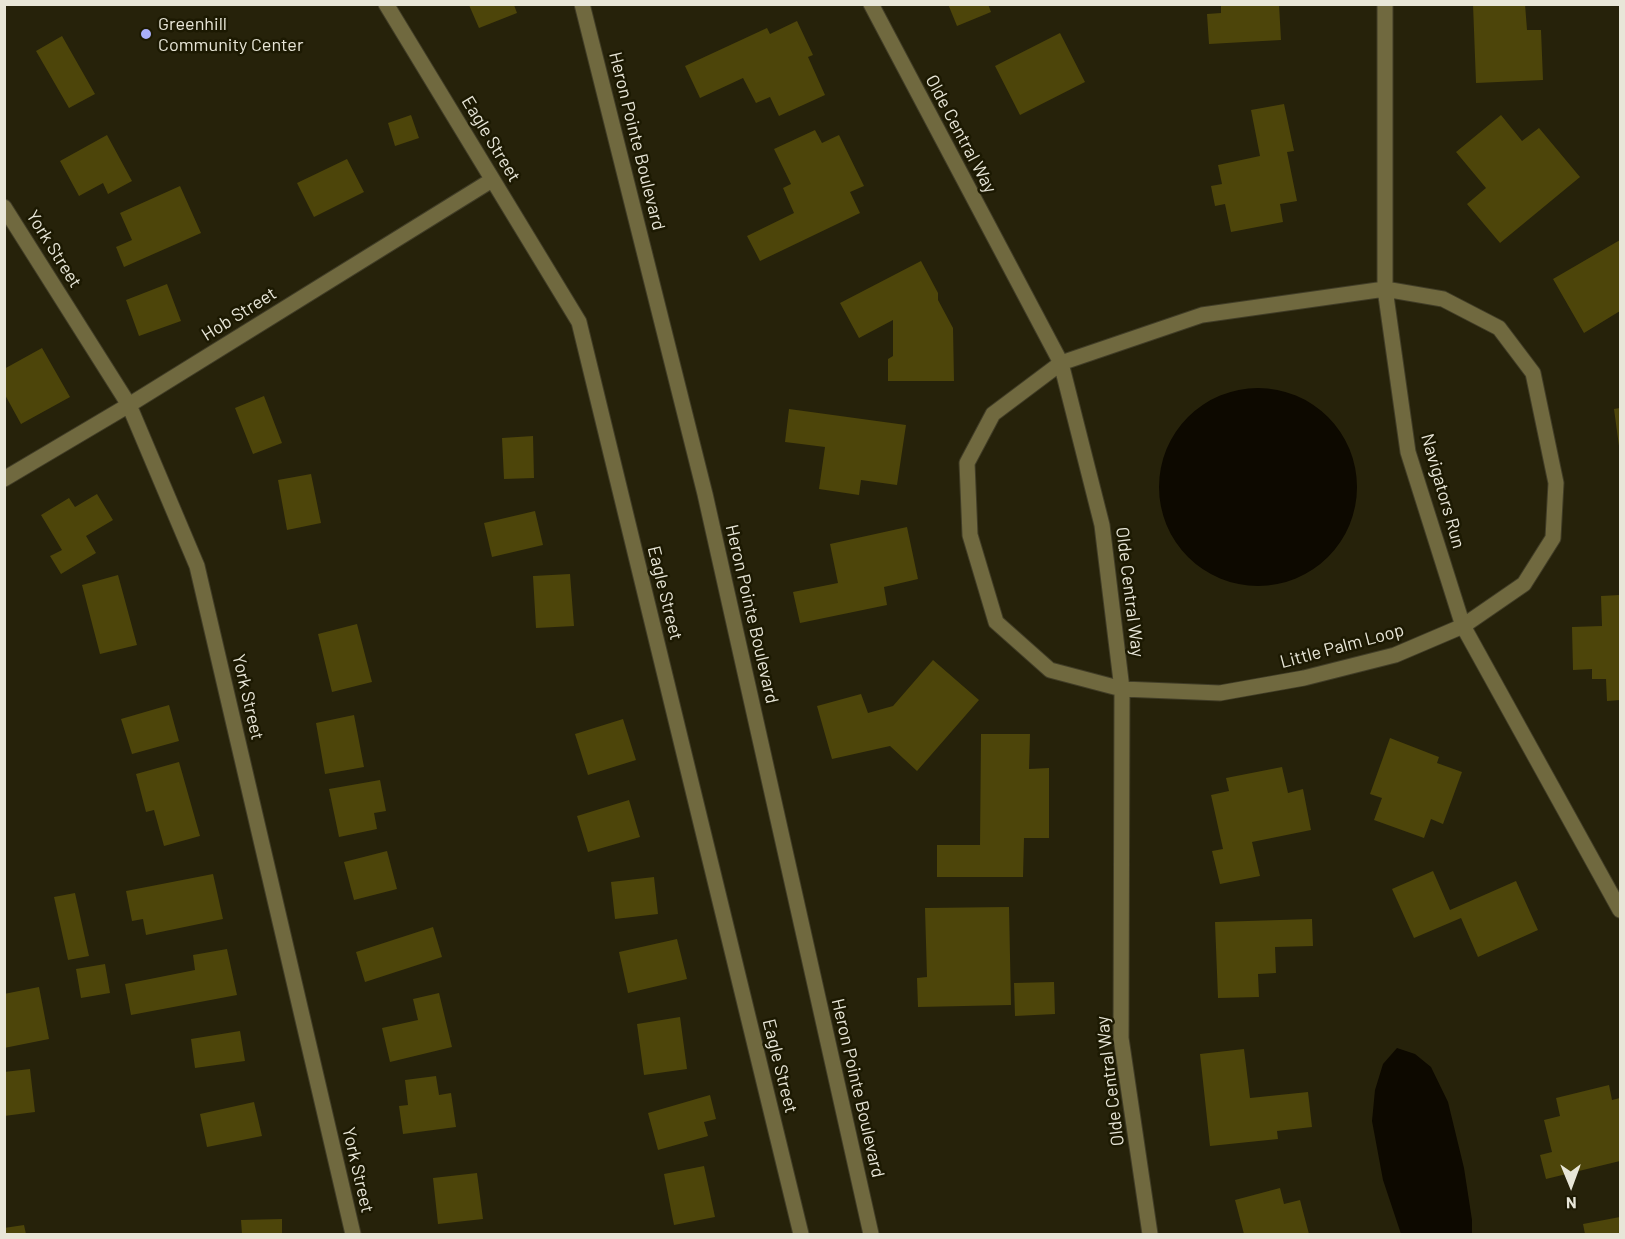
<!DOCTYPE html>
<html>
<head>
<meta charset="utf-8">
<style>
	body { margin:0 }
	#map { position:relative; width:1625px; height:1239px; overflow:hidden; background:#26220a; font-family:Barlow,sans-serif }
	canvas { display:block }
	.frame { position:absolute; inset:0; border:6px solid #e8e6d8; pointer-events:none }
	.north { position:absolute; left:1541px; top:1155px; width:60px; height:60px; -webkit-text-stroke:4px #1c1902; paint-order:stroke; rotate:179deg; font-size:16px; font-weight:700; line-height:24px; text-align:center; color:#e8e6d8 }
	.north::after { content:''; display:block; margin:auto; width:21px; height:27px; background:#e8e6d8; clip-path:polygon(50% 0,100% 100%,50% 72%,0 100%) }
</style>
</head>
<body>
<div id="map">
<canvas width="1625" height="1239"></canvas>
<div class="frame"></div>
<div class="north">N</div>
</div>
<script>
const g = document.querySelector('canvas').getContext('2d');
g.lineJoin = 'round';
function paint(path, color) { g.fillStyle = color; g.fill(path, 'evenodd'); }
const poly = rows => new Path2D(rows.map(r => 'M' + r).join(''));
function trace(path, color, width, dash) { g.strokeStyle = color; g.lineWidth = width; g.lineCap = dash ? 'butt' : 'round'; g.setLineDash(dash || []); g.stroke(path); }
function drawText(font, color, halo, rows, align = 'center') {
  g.font = font + ' Barlow,sans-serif'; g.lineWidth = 5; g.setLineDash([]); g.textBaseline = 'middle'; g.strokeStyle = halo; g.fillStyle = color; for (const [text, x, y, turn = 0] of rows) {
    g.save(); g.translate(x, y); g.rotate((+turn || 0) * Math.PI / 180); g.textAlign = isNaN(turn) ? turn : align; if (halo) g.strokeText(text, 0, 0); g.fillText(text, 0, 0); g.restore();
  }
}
paint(poly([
	'1159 487a99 99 0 1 1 198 0a99 99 0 1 1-198 0Z',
	[1397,1048,1415,1054,1431,1067,1448,1102,1464,1168,1472,1220,1472,1234,1401,1234,1383,1180,1372,1121,1375,1090,1383,1064]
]), '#0d0900');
paint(poly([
	[948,4,988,4,991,12,957,26],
	[1221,4,1279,4,1281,40,1209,44,1207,14,1221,13],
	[1473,4,1525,4,1527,30,1541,30,1543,80,1476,83],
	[469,5,514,5,517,13,479,28],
	[797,21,813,55,808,57,825,95,779,116,770,97,756,103,743,78,700,98,685,66,767,28,770,34],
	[1060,33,1085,82,1020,115,995,66],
	[62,36,95,94,69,108,36,51],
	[1284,104,1294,151,1287,152,1297,201,1280,204,1283,222,1231,232,1225,204,1215,206,1211,186,1222,184,1218,165,1260,156,1251,110],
	[411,115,419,138,395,146,388,123],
	[1501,115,1522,141,1539,128,1580,177,1500,243,1467,204,1486,188,1456,152],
	[815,130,822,143,839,135,864,186,850,192,860,213,760,261,747,236,794,213,783,188,791,184,774,149],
	[107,135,132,181,108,194,103,183,79,196,60,161],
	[347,159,364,192,314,217,297,183],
	[180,186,201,233,124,267,116,247,132,240,120,213],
	[1620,240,1620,311,1584,333,1553,279],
	[921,261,938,293,938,300,953,328,954,381,888,381,888,359,893,356,893,320,859,338,840,303],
	[167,284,181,321,139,336,126,300],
	[42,348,70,397,21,424,4,393,4,369],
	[264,396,282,443,253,454,235,408],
	[1620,408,1620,446,1619,446,1614,409],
	[789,409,906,425,897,485,861,480,859,495,819,489,825,447,785,442],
	[533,436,534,478,504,479,502,438],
	[311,474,321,523,287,530,278,480],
	[97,494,113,520,86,536,96,553,61,574,50,556,62,550,41,515,69,498,75,507],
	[535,511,543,545,492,557,484,523],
	[907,527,918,579,884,587,887,605,800,623,793,592,838,583,830,544],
	[570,574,574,626,536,628,533,576],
	[118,575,137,645,100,654,82,585],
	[1620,595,1620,700,1607,701,1606,679,1592,679,1592,669,1573,670,1572,627,1602,626,1601,596],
	[357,624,372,682,332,692,318,634],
	[933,660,979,700,917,771,890,746,832,759,817,706,861,694,868,713,893,706],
	[169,705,179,741,132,754,121,719],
	[354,715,364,767,325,774,316,723],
	[623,719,636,760,588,775,575,734],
	[981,734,1030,734,1029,769,1049,768,1049,838,1024,838,1023,877,937,877,937,845,980,845],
	[1390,738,1439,757,1437,763,1462,772,1443,824,1431,819,1424,838,1374,820,1382,798,1370,794],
	[179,762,200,836,164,846,154,810,146,812,136,774],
	[1282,767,1288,793,1303,789,1311,830,1252,842,1260,876,1220,884,1212,851,1223,849,1211,795,1229,791,1226,778],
	[380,780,386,811,374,813,377,829,339,837,329,789],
	[629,800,640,837,588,852,577,816],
	[387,851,397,889,354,900,344,862],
	[1433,871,1450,910,1516,881,1538,930,1478,957,1461,918,1414,938,1392,889],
	[213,874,223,919,146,935,143,919,132,921,126,891],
	[654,877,658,914,615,919,611,882],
	[75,893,89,956,68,960,54,897],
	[1009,907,1011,1005,918,1007,917,978,927,977,925,908],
	[1312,919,1313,946,1275,947,1276,973,1258,974,1259,997,1218,998,1215,922],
	[433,927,442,957,365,982,356,952],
	[677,939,687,979,628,993,619,952],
	[227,949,237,995,131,1015,125,984,195,970,193,955],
	[105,964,110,993,81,998,76,969],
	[1054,982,1055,1014,1015,1016,1014,983],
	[39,987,49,1039,4,1048,4,994],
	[439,993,452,1047,390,1062,382,1028,418,1020,413,999],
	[680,1017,687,1069,644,1075,637,1024],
	[240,1031,245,1061,195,1068,191,1039],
	[1244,1049,1250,1098,1308,1092,1312,1127,1277,1131,1278,1139,1210,1146,1200,1054],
	[30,1069,35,1112,4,1116,4,1072],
	[436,1076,439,1095,451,1093,456,1127,403,1134,399,1106,408,1105,405,1080],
	[1609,1085,1612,1100,1620,1098,1620,1161,1546,1179,1540,1155,1552,1152,1544,1120,1560,1116,1556,1098],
	[710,1095,716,1119,704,1122,708,1136,658,1150,648,1113],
	[254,1102,262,1136,207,1147,200,1114],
	[704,1166,715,1217,674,1225,664,1174],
	[477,1173,483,1219,438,1224,433,1178],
	[1280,1188,1284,1204,1300,1200,1309,1234,1244,1234,1235,1200],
	[1620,1217,1620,1234,1585,1234,1583,1224],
	[282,1219,282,1234,242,1234,241,1220],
	[24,1225,26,1234,4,1234,4,1228]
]), '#4d450a');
const minor = poly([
	[386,4,579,322,801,1234],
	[582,4,705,494,871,1234],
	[871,4,1061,363,1102,525,1122,689,1121,1038,1150,1234],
	[1385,4,1385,289,1408,452,1463,626,1620,910],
	[4,207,129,405,197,566,353,1234],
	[1385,289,1443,299,1499,328,1533,373,1556,483,1553,538,1524,584,1463,626,1395,655,1304,678,1220,693,1122,689,1050,670,996,622,970,535,967,463,993,414,1061,363,1202,315,1385,289],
	[4,479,129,405,492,180]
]);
trace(minor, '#413d27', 17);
trace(minor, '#70693f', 15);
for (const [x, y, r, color] of [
	[146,34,6,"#aab0fb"]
]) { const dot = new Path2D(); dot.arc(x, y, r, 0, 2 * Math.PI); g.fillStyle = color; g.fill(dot); trace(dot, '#1c1902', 2); }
drawText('18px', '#e8e6d8', '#1c1902', [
	["Greenhill",158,24],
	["Community Center",158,45]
], 'left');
drawText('18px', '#e8e6d8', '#1c1902', [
	["Olde Central Way",961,134,62],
	["Eagle Street",491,139,59],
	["Heron Pointe Boulevard",637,141,76],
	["York Street",54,249,58],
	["Hob Street",239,314,-32],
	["Navigators Run",1443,491,74],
	["Olde Central Way",1130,592,83],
	["Eagle Street",665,593,76],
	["Heron Pointe Boulevard",752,614,77],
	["Little Palm Loop",1342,646,-15],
	["York Street",248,697,77],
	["Eagle Street",780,1066,76],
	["Olde Central Way",1110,1081,-97],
	["Heron Pointe Boulevard",858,1088,77],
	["York Street",358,1170,77]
]);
</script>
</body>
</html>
